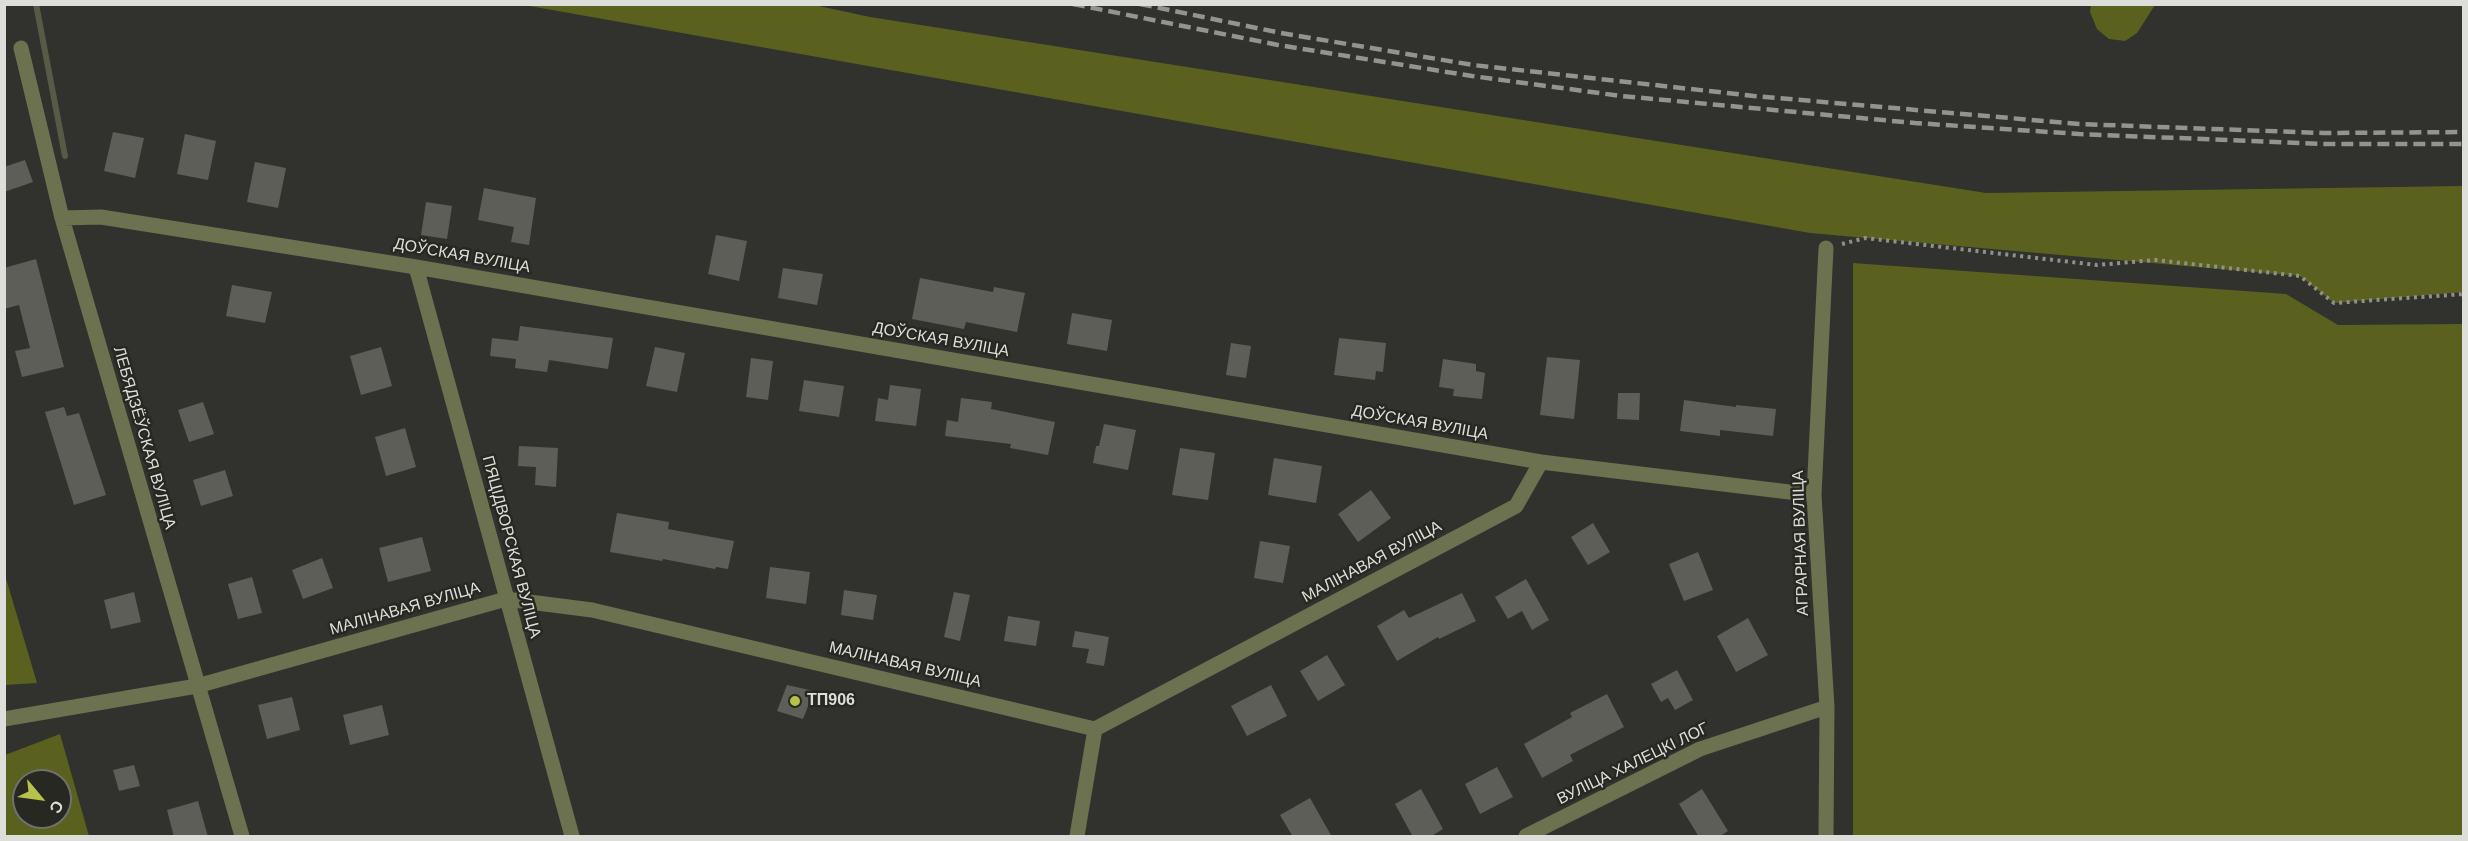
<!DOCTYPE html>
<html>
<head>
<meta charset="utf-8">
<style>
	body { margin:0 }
	#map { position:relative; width:2468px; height:841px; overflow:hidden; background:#31322d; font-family:Arial,sans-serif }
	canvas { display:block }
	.frame { position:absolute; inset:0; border:6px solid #dddeda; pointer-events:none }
	.north { position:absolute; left:12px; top:769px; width:60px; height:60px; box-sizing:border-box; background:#282823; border:2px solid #70716c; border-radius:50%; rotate:119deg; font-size:16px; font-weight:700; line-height:24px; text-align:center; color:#dddeda }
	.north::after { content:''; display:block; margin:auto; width:21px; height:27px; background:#b6c249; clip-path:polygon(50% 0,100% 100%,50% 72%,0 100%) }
</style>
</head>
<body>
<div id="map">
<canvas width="2468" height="841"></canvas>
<div class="frame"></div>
<div class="north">С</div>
</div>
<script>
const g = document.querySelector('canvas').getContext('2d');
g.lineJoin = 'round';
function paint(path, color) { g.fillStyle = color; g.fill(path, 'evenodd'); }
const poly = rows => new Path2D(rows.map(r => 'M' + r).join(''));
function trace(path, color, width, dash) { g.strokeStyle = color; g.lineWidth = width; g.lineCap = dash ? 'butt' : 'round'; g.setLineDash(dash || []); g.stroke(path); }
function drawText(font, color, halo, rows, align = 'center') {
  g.font = font + ' Arial,sans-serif'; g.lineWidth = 5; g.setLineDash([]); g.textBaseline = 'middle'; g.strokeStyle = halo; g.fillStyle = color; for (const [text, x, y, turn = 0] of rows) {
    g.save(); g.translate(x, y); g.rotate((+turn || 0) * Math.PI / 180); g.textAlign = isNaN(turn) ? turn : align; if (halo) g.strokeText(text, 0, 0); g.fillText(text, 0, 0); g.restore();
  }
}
paint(poly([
	[524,5,814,5,870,17,1986,193,2463,186,2463,292,2334,303,2300,276,1810,233],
	[2091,5,2091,4,2155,5,2137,33,2125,41,2109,39,2097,29,2090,12],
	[1853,263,2286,294,2338,325,2463,324,2463,836,1853,836],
	[4,575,5,575,37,683,5,685],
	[60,734,89,836,5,836,5,755],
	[24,781,60,781,60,817,24,817]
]), '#5a611e');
trace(poly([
	[36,4,65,156]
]), '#575a45', 6);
paint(poly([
	[113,132,144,138,135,178,104,171],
	[185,134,216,141,208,180,177,174],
	[25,160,33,182,4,192,4,167],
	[255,162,286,168,278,208,247,202],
	[484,188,536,198,529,245,511,242,514,227,478,220],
	[426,202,452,206,447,239,421,235],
	[716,235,747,241,739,281,708,274],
	[36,259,64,367,22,377,15,351,30,348,19,305,4,309,4,268],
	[783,268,823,274,817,305,778,298],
	[920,278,993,292,994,287,1025,293,1017,332,966,322,964,329,912,319],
	[232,285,272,292,265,323,226,316],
	[1072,313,1112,320,1107,351,1067,344],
	[520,326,613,338,608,369,549,360,547,372,515,368,516,359,490,356,492,338,518,341],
	[1339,338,1386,343,1383,372,1376,371,1375,380,1334,375],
	[1231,343,1251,346,1246,378,1226,375],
	[381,347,392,386,361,395,350,356],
	[655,347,685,353,677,392,646,386],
	[1547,357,1580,360,1574,419,1540,415],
	[751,358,773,361,768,400,746,397],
	[1443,359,1476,364,1476,371,1485,373,1482,399,1453,396,1454,389,1439,387],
	[804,380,844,386,839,417,799,411],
	[890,385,921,389,916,426,875,421,878,398,888,400],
	[1618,393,1640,393,1639,420,1617,419],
	[961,398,992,402,991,409,1055,422,1048,455,1010,448,1011,444,945,436,947,420,958,422],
	[1684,400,1736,407,1736,405,1776,409,1773,436,1720,430,1720,436,1680,431],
	[203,402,214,434,189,442,178,410],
	[64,407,67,416,79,413,106,495,74,505,45,412],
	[1104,424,1136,430,1128,470,1093,463,1096,446,1099,446],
	[405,428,416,467,386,476,375,437],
	[519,446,558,448,556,487,535,485,536,467,518,466],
	[1180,448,1215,453,1208,500,1172,495],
	[1274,458,1322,466,1316,503,1268,495],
	[225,470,233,496,201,506,193,480],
	[1371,490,1391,518,1358,542,1338,514],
	[617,513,669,522,668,529,734,541,728,569,716,567,715,569,663,559,662,561,610,552],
	[1593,523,1610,552,1588,565,1571,537],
	[422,537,431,571,388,582,379,548],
	[1260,541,1290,546,1283,583,1254,578],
	[1698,552,1713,590,1684,601,1669,564],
	[322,558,333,588,303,599,292,570],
	[770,567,810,572,806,604,766,598],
	[252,577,262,613,238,619,228,584],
	[1526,579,1549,620,1532,630,1522,611,1508,619,1495,597],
	[844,590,877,595,873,620,841,615],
	[134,592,141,622,111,629,104,600],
	[954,592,970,595,960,641,944,637],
	[1462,593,1476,621,1439,639,1438,637,1397,661,1377,626,1404,610,1409,618],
	[1008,616,1040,621,1036,646,1004,641],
	[1748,618,1768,655,1736,672,1717,636],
	[1075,631,1109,637,1104,666,1086,663,1089,649,1072,647],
	[1327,655,1345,685,1318,701,1300,671],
	[1677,670,1693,700,1675,710,1668,698,1661,702,1651,684],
	[787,685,814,691,803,719,777,711],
	[1271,685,1287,716,1247,736,1231,706],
	[1607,694,1624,727,1570,755,1573,761,1542,778,1524,744,1572,717,1570,713],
	[292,697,300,730,267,739,258,705],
	[382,705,389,735,350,745,343,715],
	[134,765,140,786,119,791,113,770],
	[1497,767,1513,797,1480,814,1465,784],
	[1421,789,1443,829,1430,837,1413,837,1395,804],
	[1702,789,1728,831,1719,837,1699,837,1679,804],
	[1310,798,1332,837,1293,837,1280,815],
	[198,801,208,837,174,837,167,810]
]), '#5d5e58');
trace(poly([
	[1842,244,1865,238,2097,265,2155,260,2300,276,2334,303,2464,294]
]), '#90918c', 4, [3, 4.5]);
trace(poly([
	[21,48,62,218,242,836],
	[62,218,101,217,416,267,1541,462,1814,495],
	[416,267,572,836],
	[4,719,197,686,506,599,592,610,1095,729,1516,506,1541,462],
	[1077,836,1095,729],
	[1526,836,1700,749,1827,707],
	[1826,836,1827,707,1814,495,1826,248]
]), '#6c714f', 15);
trace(poly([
	[1073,4,1278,45,1472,76,1621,96,1915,123,2079,134,2323,144,2464,144],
	[1140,4,1281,33,1473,65,1754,96,2079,124,2323,133,2464,132]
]), '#93948f', 4.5, [12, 6]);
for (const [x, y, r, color] of [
	[795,701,6,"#b6c249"]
]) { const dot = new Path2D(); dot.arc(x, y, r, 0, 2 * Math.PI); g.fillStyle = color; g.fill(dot); trace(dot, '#282823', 2); }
drawText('16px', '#dddeda', '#282823', [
	["ДОЎСКАЯ ВУЛІЦА",462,256,10],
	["ДОЎСКАЯ ВУЛІЦА",941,340,10],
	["ДОЎСКАЯ ВУЛІЦА",1420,423,10],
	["ЛЕБЯДЗЁЎСКАЯ ВУЛІЦА",144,438,74],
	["АГРАРНАЯ ВУЛІЦА",1801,543,-92],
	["ПЯЦІДВОРСКАЯ ВУЛІЦА",511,547,75],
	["МАЛІНАВАЯ ВУЛІЦА",1372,562,-28],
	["МАЛІНАВАЯ ВУЛІЦА",405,609,-16],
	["МАЛІНАВАЯ ВУЛІЦА",905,665,13],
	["ВУЛІЦА ХАЛЕЦКІ ЛОГ",1633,764,-26]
]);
drawText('bold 16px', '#dddeda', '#282823', [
	["ТП906",807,701]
], 'left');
</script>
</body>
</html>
